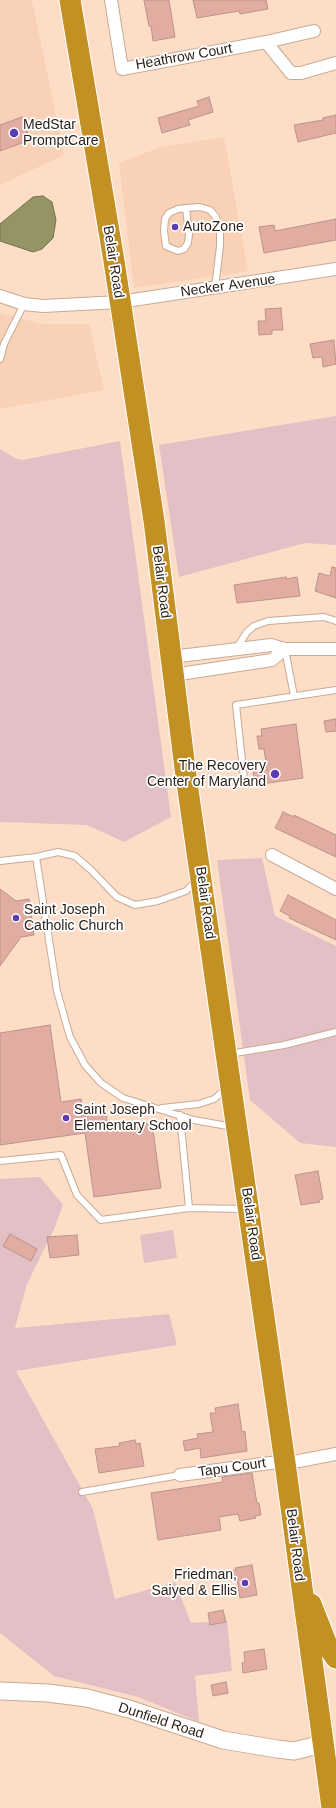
<!DOCTYPE html>
<html>
<head>
<meta charset="utf-8">
<style>
	body { margin:0 }
	canvas { display:block; background:#feddc7 }
</style>
</head>
<body>
<canvas width="336" height="1808"></canvas>
<script>
const g = document.querySelector('canvas').getContext('2d');
g.lineJoin = 'round';
function paint(path, color) { g.fillStyle = color; g.fill(path, 'evenodd'); }
const poly = rows => new Path2D(rows.map(r => 'M' + r).join(''));
function trace(path, color, width, dash) { g.strokeStyle = color; g.lineWidth = width; g.lineCap = dash ? 'butt' : 'round'; g.setLineDash(dash || []); g.stroke(path); }
function drawText(font, color, halo, rows, align = 'center') {
  g.font = font + ' Arial,sans-serif'; g.lineWidth = 3.5; g.setLineDash([]); g.textBaseline = 'middle'; g.strokeStyle = halo; g.fillStyle = color; for (const [text, x, y, turn = 0] of rows) {
    g.save(); g.translate(x, y); g.rotate((+turn || 0) * Math.PI / 180); g.textAlign = isNaN(turn) ? turn : align; if (halo) g.strokeText(text, 0, 0); g.fillText(text, 0, 0); g.restore();
  }
}
paint(poly([
	[0,0,32,0,64,155,0,185],
	[224,137,248,271,134,288,119,163,161,147],
	[0,313,42,324,89,324,104,390,0,409]
]), '#f8d1b6');
paint(poly([
	[336,416,336,545,305,543,179,577,159,445],
	[120,441,171,817,124,842,87,825,0,822,0,449,15,458,22,460],
	[262,858,275,916,336,946,336,1147,300,1143,250,1100,217,860],
	[40,1177,63,1205,55,1227,27,1284,15,1328,169,1314,177,1345,16,1371,93,1509,115,1599,175,1582,191,1623,227,1621,232,1671,195,1676,199,1722,138,1697,54,1676,0,1633,0,1179],
	[173,1230,177,1258,144,1263,140,1235]
]), '#e3c0c6');
const water = poly([
	[43,196,52,202,56,220,53,238,42,249,33,252,0,241,0,224,33,197,43,196]
]);
paint(water, '#959465');
trace(water, '#75714d', 1);
const building = poly([
	[144,0,169,0,175,37,153,41,151,26,149,26,144,0],
	[193,0,266,0,268,9,240,14,239,11,197,18,193,0],
	[209,97,213,112,188,120,190,125,162,133,158,118,199,106,197,101,209,97],
	[336,115,336,133,298,142,294,125,323,120,323,118,336,115],
	[22,117,30,140,0,151,0,125,22,117],
	[336,219,336,240,264,253,259,227,274,225,275,231,336,219],
	[281,308,283,330,272,330,272,334,259,335,258,321,266,321,265,309,281,308],
	[334,340,336,364,323,367,322,357,313,358,310,344,334,340],
	[332,567,336,568,336,598,315,591,319,573,330,576,332,567],
	[286,577,286,579,297,577,300,596,237,603,234,585,286,577],
	[336,719,336,731,326,732,324,721,336,719],
	[296,724,303,778,255,785,253,772,267,770,264,749,259,749,257,736,262,736,261,729,296,724],
	[283,812,294,817,294,815,336,835,336,857,275,828,283,812],
	[0,889,16,901,29,899,34,935,21,937,0,966,0,889],
	[288,895,336,920,336,940,289,918,290,916,280,911,288,895],
	[50,1025,61,1102,81,1099,84,1116,106,1112,108,1130,152,1123,161,1188,94,1197,85,1133,0,1145,0,1033,50,1025],
	[318,1171,323,1199,319,1200,320,1202,301,1205,295,1175,318,1171],
	[10,1234,37,1249,31,1261,3,1246,10,1234],
	[77,1235,79,1255,50,1258,47,1237,77,1235],
	[238,1404,242,1432,245,1431,247,1451,201,1458,200,1448,185,1451,183,1441,198,1438,197,1434,213,1432,210,1413,216,1413,215,1408,238,1404],
	[135,1440,136,1444,140,1443,144,1466,99,1473,95,1449,120,1446,119,1443,135,1440],
	[252,1473,257,1503,259,1503,261,1515,255,1516,256,1518,240,1521,238,1514,219,1517,221,1530,158,1540,151,1493,223,1482,222,1477,252,1473],
	[252,1565,257,1595,240,1598,237,1579,233,1580,231,1571,236,1570,235,1568,252,1565],
	[223,1610,226,1622,210,1625,208,1613,223,1610],
	[264,1649,267,1669,243,1673,242,1663,245,1662,244,1652,264,1649],
	[226,1682,228,1693,213,1696,211,1685,226,1682]
]);
paint(building, '#e1aca1');
trace(building, '#ba948c', 1);
const lane = poly([
	[186,208,189,234,188,243,184,249,178,251,166,246,164,231,165,219,169,213,178,209,186,208,200,207,210,210,216,217,220,232,220,246,215,288],
	[0,359,4,344,24,304],
	[236,649,247,632,254,626,268,621,324,617,336,621],
	[285,649,294,696],
	[244,779,236,705,336,690],
	[36,857,57,991,70,1037,85,1065,101,1083,123,1098,194,1120,233,1127],
	[0,861,36,857,58,852,75,856,91,870,117,897,135,905,158,901,186,891,196,881],
	[229,1054,284,1045,336,1032],
	[162,1108,199,1104,214,1099,226,1089],
	[180,1115,189,1208],
	[0,1161,61,1155,77,1195,101,1220,189,1208,245,1209],
	[82,1492,180,1475]
]);
const street = poly([
	[111,0,122,69,266,42,314,31],
	[266,42,291,73,301,73,336,63],
	[0,296,24,304,43,306,120,302,336,269],
	[171,657,271,645,285,649,336,649],
	[173,675,272,660,285,649],
	[272,855,336,889],
	[180,1475,270,1463,299,1461,336,1454]
]);
const secondary = poly([
	[0,1691,48,1693,87,1698,129,1709,223,1740,277,1749,294,1751,322,1744]
]);
const highway = poly([
	[70,0,114,261,154,521,186,776,285,1463,332,1808],
	[311,1604,327,1645,336,1658]
]);
trace(lane, '#c9aa94', 8);
trace(street, '#c9aa94', 14);
trace(secondary, '#c9aa94', 19);
trace(highway, '#fff', 23);
trace(lane, '#fff', 6);
trace(street, '#fff', 12);
trace(secondary, '#fff', 17);
trace(highway, '#c29023', 21);
for (const [x, y, r, color] of [
	[14,133,5,"#5f3ab2"],
	[175,227,4,"#5f3ab2"],
	[275,774,5,"#5f3ab2"],
	[16,918,4,"#5f3ab2"],
	[66,1118,4,"#5f3ab2"],
	[245,1583,4,"#5f3ab2"]
]) { const dot = new Path2D(); dot.arc(x, y, r, 0, 2 * Math.PI); g.fillStyle = color; g.fill(dot); trace(dot, '#fff', 1.5); }
drawText('14px', '#291e15', '#fff', [
	["Heathrow Court",184,57,-10],
	["Belair Road",113,262,81],
	["Necker Avenue",228,286,-8],
	["Belair Road",161,582,83],
	["Belair Road",205,903,82],
	["Belair Road",251,1224,82],
	["Tapu Court",232,1468,-8],
	["Belair Road",295,1545,83],
	["Dunfield Road",161,1721,18]
]);
drawText('14px', '#291e15', '#fff', [
	["MedStar",23,125],
	["PromptCare",23,141],
	["AutoZone",183,227],
	["The Recovery",266,766,"right"],
	["Center of Maryland",266,782,"right"],
	["Saint Joseph",24,910],
	["Catholic Church",24,926],
	["Saint Joseph",74,1110],
	["Elementary School",74,1126],
	["Friedman,",237,1575,"right"],
	["Saiyed & Ellis",237,1591,"right"]
], 'left');
</script>
</body>
</html>
